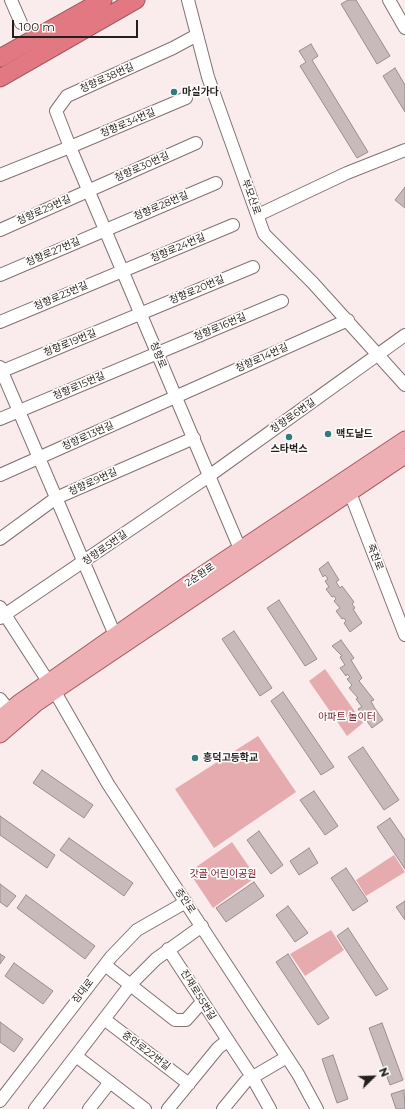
<!DOCTYPE html>
<html>
<head>
<meta charset="utf-8">
<style>
	body { margin:0 }
	#map { position:relative; width:405px; height:1109px; overflow:hidden; background:#faebec; font-family:Montserrat,sans-serif }
	canvas { display:block }
	.north { position:absolute; left:353px; top:1057px; width:40px; height:40px; -webkit-text-stroke:3px #fffcfc; paint-order:stroke; rotate:67deg; font-size:11px; font-weight:700; line-height:16px; text-align:center; color:#241f1f }
	.north::after { content:''; display:block; margin:auto; width:14px; height:18px; background:#241f1f; clip-path:polygon(50% 0,100% 100%,50% 72%,0 100%) }
	.scale { position:absolute; left:12px; top:20px; width:126px; height:18px; box-sizing:border-box; border:2px solid #241f1f; border-top:0; padding-left:5px; font-size:12px; line-height:14px; white-space:nowrap; color:#241f1f; -webkit-text-stroke:3px #fffcfc; paint-order:stroke }
</style>
</head>
<body>
<div id="map">
<canvas width="405" height="1109"></canvas>
<div class="north">N</div>
<div class="scale">100 m</div>
</div>
<script>
const g = document.querySelector('canvas').getContext('2d');
g.lineJoin = 'round';
function paint(path, color) { g.fillStyle = color; g.fill(path, 'evenodd'); }
const poly = rows => new Path2D(rows.map(r => 'M' + r).join(''));
function trace(path, color, width, dash) { g.strokeStyle = color; g.lineWidth = width; g.lineCap = dash ? 'butt' : 'round'; g.setLineDash(dash || []); g.stroke(path); }
function drawText(font, color, halo, rows, align = 'center') {
  g.font = font + ' Montserrat,"Noto Sans KR",sans-serif'; g.lineWidth = 3.5; g.setLineDash([]); g.textBaseline = 'middle'; g.strokeStyle = halo; g.fillStyle = color; for (const [text, x, y, turn = 0] of rows) {
    g.save(); g.translate(x, y); g.rotate((+turn || 0) * Math.PI / 180); g.textAlign = isNaN(turn) ? turn : align; if (halo) g.strokeText(text, 0, 0); g.fillText(text, 0, 0); g.restore();
  }
}
paint(poly([
	[325,669,363,723,347,736,309,681],
	[258,736,296,792,214,848,175,789],
	[232,842,256,877,213,908,189,872],
	[394,855,405,872,366,896,356,880],
	[331,930,344,950,305,976,290,954]
]), '#e6abae');
const building = poly([
	[348,0,356,0,390,56,377,64,341,4,348,0],
	[311,44,318,56,312,60,368,152,357,158,300,66,306,62,299,51,311,44],
	[395,68,405,85,405,112,383,76,395,68],
	[405,187,405,208,395,200,405,187],
	[328,562,339,580,336,582,340,588,342,586,354,602,352,604,355,608,353,609,362,623,350,632,344,623,346,621,344,618,342,619,336,611,340,608,334,601,336,599,334,596,332,597,326,589,329,587,325,581,328,579,325,575,323,577,319,569,328,562],
	[279,600,317,659,305,666,267,608,279,600],
	[234,631,272,688,260,696,222,639,234,631],
	[341,640,354,658,351,660,362,678,359,681,374,700,371,701,374,707,383,720,372,728,366,720,368,719,365,716,364,717,358,709,362,707,356,699,358,698,349,688,352,685,347,679,350,677,347,674,346,676,340,668,345,665,340,657,342,656,332,646,341,640],
	[283,692,334,767,321,775,271,701,283,692],
	[363,747,399,800,384,810,348,757,363,747],
	[42,770,93,805,84,818,33,783,42,770],
	[314,791,338,826,325,835,300,800,314,791],
	[0,816,55,855,47,868,0,835,0,816],
	[390,818,405,840,405,869,377,827,390,818],
	[259,831,283,865,271,874,247,840,259,831],
	[69,838,133,883,124,896,60,850,69,838],
	[309,848,318,863,299,875,290,861,309,848],
	[346,868,368,901,353,911,331,878,346,868],
	[254,882,264,896,226,922,216,908,254,882],
	[0,884,16,896,7,907,0,902,0,884],
	[26,895,95,946,85,959,17,908,26,895],
	[405,901,405,920,396,907,405,901],
	[288,906,308,933,295,942,276,915,288,906],
	[348,928,388,989,376,996,337,936,348,928],
	[0,954,5,957,0,964,0,954],
	[288,954,329,1018,318,1025,276,962,288,954],
	[14,963,53,991,43,1004,5,976,14,963],
	[0,1022,23,1039,14,1052,0,1042,0,1022],
	[382,1023,403,1080,390,1085,369,1028,382,1023],
	[333,1055,348,1099,337,1103,322,1059,333,1055],
	[404,1090,405,1109,396,1109,391,1094,404,1090]
]);
paint(building, '#c8babb');
trace(building, '#9a8d8d', 1);
const minor = poly([
	[11,0,21,23],
	[188,0,208,77,264,234,313,283,405,385],
	[389,0,405,28],
	[197,35,173,48,67,96,56,111,70,147,243,556],
	[0,175,70,147,186,98],
	[258,215,347,173,405,150],
	[0,230,196,143],
	[0,275,216,183],
	[0,322,233,225],
	[0,367,115,635],
	[0,372,253,267],
	[0,419,282,301],
	[0,475,348,320],
	[347,485,405,635],
	[0,539,56,498,194,438],
	[0,607,55,692,108,784,298,1074,317,1109],
	[0,618,209,476,405,335],
	[0,699,9,710],
	[168,949,252,1077,270,1109],
	[105,965,175,1020,186,1020,202,1002],
	[104,1019,189,1084],
	[76,1056,145,1109],
	[0,1101,111,957,137,930,186,902],
	[35,1109,131,984,156,959,202,926],
	[89,1109,110,1082],
	[168,1109,218,1048,227,1041],
	[223,1109,246,1081,287,1057]
]);
const major = poly([
	[0,718,18,703,189,583,405,439],
	[0,735,36,704,405,456]
]);
const highway = poly([
	[0,58,103,0],
	[0,78,136,0]
]);
trace(minor, '#807374', 14);
trace(major, '#a05a5f', 17);
trace(highway, '#a05a5f', 19);
trace(minor, '#fff', 12);
trace(major, '#eeafb4', 15);
trace(highway, '#e27982', 17);
for (const [x, y, r, color] of [
	[174,92,4,"#337c7c"],
	[328,434,4,"#337c7c"],
	[289,437,4,"#337c7c"],
	[195,758,4,"#337c7c"]
]) { const dot = new Path2D(); dot.arc(x, y, r, 0, 2 * Math.PI); g.fillStyle = color; g.fill(dot); trace(dot, '#fffcfc', 1.5); }
drawText('10px', '#241f1f', '#fffcfc', [
	["청향로38번길",107,78,-24],
	["청향로34번길",128,123,-23],
	["청향로30번길",142,167,-24],
	["부모산로",251,197,70],
	["청향로28번길",161,206,-23],
	["청향로29번길",44,210,-24],
	["청향로24번길",178,248,-23],
	["청향로27번길",53,252,-23],
	["청향로20번길",197,290,-23],
	["청향로23번길",61,296,-23],
	["청향로16번길",220,327,-23],
	["청향로19번길",70,343,-22],
	["청향로",158,355,67],
	["청향로14번길",262,358,-24],
	["청향로15번길",79,386,-23],
	["청향로6번길",293,416,-35],
	["청향로13번길",88,436,-24],
	["청향로9번길",93,482,-24],
	["청향로5번길",105,548,-35],
	["죽천로",375,557,69],
	["2순환로",200,575,-34],
	["증안로",185,901,56],
	["짐대로",83,991,-52],
	["진재로55번길",198,995,58],
	["증안로22번길",146,1051,37]
]);
drawText('bold 10px', '#241f1f', '#fffcfc', [
	["마실가다",182,92],
	["맥도날드",336,434],
	["스타벅스",289,449,"center"],
	["흥덕고등학교",203,758]
], 'left');
drawText('10px', '#77202f', '#fffcfc', [
	["아파트 놀이터",347,717],
	["갓골 어린이공원",223,874]
]);
</script>
</body>
</html>
